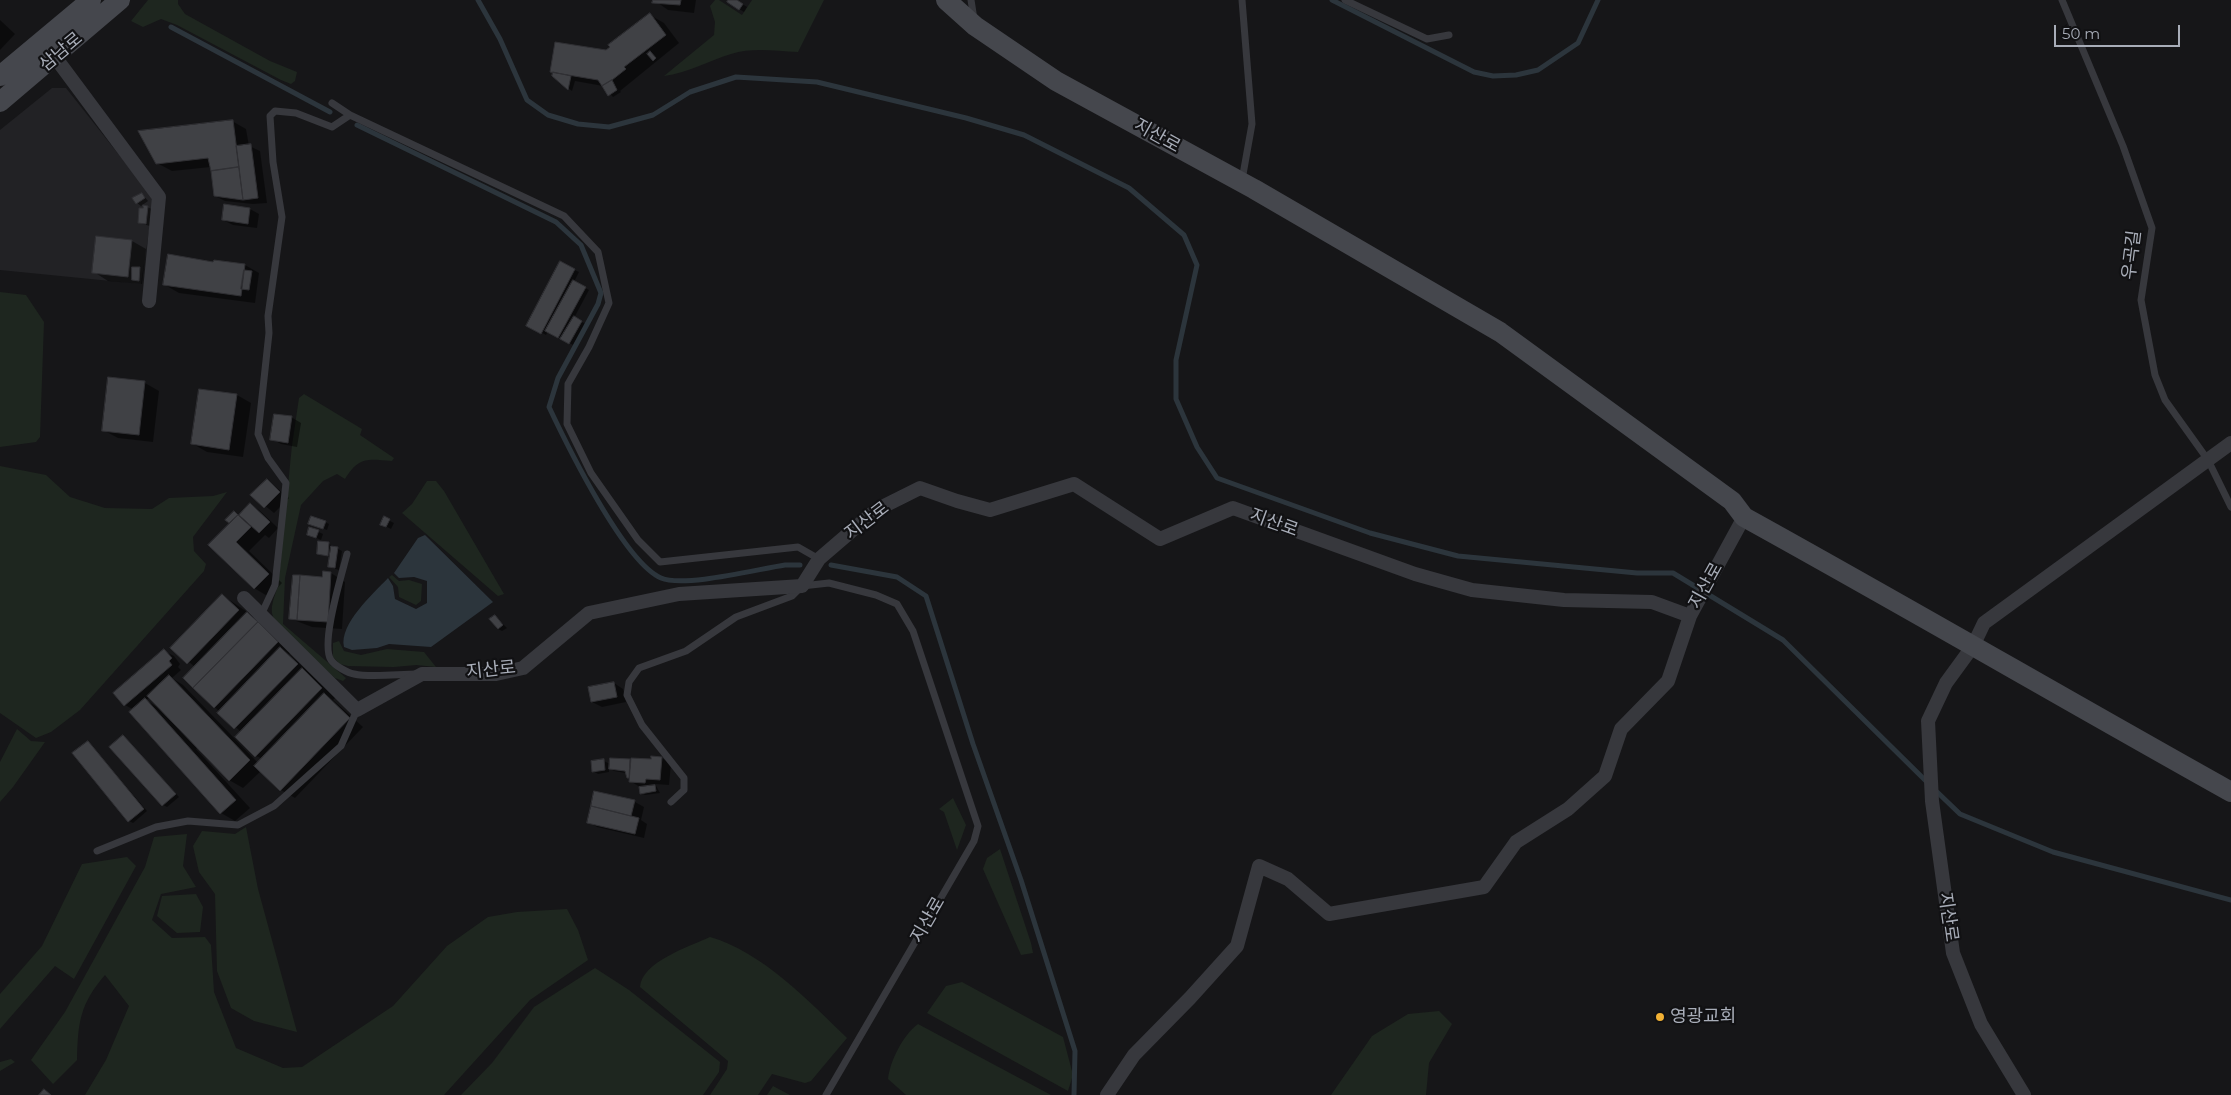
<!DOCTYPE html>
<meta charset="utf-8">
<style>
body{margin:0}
#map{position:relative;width:2231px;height:1095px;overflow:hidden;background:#161618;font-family:Montserrat,sans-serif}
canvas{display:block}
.scale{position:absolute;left:2054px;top:25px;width:126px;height:22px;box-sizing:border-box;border:2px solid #a8adb8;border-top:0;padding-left:6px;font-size:15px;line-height:18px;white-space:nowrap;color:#a8adb8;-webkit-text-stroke:4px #111113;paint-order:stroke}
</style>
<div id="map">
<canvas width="2231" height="1095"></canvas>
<div class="scale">50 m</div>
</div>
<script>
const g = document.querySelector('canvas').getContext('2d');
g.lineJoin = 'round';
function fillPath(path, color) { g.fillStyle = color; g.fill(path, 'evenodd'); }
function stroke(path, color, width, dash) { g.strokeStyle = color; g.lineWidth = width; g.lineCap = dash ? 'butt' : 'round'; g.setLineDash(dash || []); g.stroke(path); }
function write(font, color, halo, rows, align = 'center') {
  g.font = font + ' Montserrat,"Noto Sans KR",sans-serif'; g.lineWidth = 4.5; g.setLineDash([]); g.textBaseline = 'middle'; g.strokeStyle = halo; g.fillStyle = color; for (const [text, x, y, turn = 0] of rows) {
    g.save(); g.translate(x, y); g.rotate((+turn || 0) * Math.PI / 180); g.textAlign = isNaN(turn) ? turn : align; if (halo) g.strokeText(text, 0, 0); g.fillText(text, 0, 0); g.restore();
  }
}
fillPath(new Path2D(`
 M 52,88 L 66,88 L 154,199 L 141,284 L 0,270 L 0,130 Z`), '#222225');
fillPath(new Path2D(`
 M 148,0 L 178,0 L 178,4 L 185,14 L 270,61 L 297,72 L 295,81 L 291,84 L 281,80 L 177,25 L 161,19 L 143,27 L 131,21 Z
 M 715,0 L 719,0 L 742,15 L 752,0 L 824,0 L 798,52 C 775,51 753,47 731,54 C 708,61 688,73 664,76 L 714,35 L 715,22 L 710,6 Z
 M 0,292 L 26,295 L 44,322 L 40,437 L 36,442 L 0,447 Z
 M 304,394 L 362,429 L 360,435 L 394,458 L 392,461 C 368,459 359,456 345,479 L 337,474 L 323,481 L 301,505 L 285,578 L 283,624 L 346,678 L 343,681 L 335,678 C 321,665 274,631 272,613 C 271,604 275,595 278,586 L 292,445 L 299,398 Z
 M 0,466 L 46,475 L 70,497 L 105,508 L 152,509 L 169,498 L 213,496 L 227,492 L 193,537 L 194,551 L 206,564 L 204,571 L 80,710 L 51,732 L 36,738 L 0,713 Z
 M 427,481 L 436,481 L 444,491 L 504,594 L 498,596 L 402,513 L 412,504 Z
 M 392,575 L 399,581 L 409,580 L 422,584 L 421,601 L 416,605 L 399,597 L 398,587 L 389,577 Z
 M 339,641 L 344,651 L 361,655 L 387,649 L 424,652 L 436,667 L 416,665 L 394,667 L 348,666 L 340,664 L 333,657 L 333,643 Z
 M 17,729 L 31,741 L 45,742 L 13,787 L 0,802 L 0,762 Z
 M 953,798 L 966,825 L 957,850 L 944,812 L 939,809 Z
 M 246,827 L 258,889 L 297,1032 L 254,1021 L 231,1008 L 217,971 L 215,894 L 199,872 L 193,846 L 202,831 L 235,834 Z
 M 187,834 L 183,866 L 196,887 L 161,894 L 152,920 L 172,938 L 205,937 L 211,945 L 214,992 L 236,1048 L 283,1068 L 302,1067 L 393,1006 L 447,946 L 488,917 L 517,912 L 567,909 L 578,930 L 588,960 L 530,1000 L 444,1095 L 85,1095 L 106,1060 L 129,1006 L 105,975 C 80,1004 78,1022 77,1060 L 53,1084 L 31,1060 L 65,1012 L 145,867 L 154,837 Z
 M 1000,849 L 1031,943 L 1033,953 L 1021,955 L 983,869 L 987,858 Z
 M 127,857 L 136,866 L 74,979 L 55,966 L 0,1029 L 0,994 L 42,946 L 82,864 Z
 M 196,894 L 203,907 L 200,932 L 177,933 L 157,916 L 162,896 Z
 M 710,937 C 761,951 810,1002 847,1038 L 811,1081 L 805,1083 L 772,1074 L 758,1095 L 710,1095 L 727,1069 L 728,1061 L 640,987 C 642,962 688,947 710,937 Z
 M 595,968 L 629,990 L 720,1062 L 719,1072 L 703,1095 L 461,1095 L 492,1063 L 534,1007 Z
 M 962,982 L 1063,1037 L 1073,1075 L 1068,1091 L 927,1013 L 946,986 Z
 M 1439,1011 L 1452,1024 L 1429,1063 L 1426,1095 L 1331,1095 L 1372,1036 L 1408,1014 Z
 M 918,1024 L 1051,1095 L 906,1095 L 888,1079 C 890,1061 903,1035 918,1024 Z
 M 11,1059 L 15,1062 L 0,1071 L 0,1062 Z
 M 773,1086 L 790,1095 L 767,1095 Z`), '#1e261f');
fillPath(new Path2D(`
 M 425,535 L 493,602 L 431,647 L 389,644 L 377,648 L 352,650 L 344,647 C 339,624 373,594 388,578 L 393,586 L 395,599 L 416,609 L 427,603 L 427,581 L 414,577 L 399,578 L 394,573 L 418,538 Z`), '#2c353c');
fillPath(new Path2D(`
 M 654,0 L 696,0 L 694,13 L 668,10 Z
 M 730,0 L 736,0 L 747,7 L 744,12 L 728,2 Z
 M 650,15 L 664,23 L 679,43 L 620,91 L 621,92 L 613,97 L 603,86 L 575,81 L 572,91 L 553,76 L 607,52 Z
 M 0,20 L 15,34 L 0,50 Z
 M 232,121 L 246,129 L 249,146 L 260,151 L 267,203 L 253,204 L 225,201 L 215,196 L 211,167 L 172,171 L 157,163 Z
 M 142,194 L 148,201 L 141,206 L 137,203 Z
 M 225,205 L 250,209 L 259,214 L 257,228 L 233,225 L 223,220 Z
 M 144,206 L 152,209 L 150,226 L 139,223 Z
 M 132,241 L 146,249 L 142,284 L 108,281 L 94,272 Z
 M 214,263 L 245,265 L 259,273 L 255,303 L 179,293 L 165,285 Z
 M 560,263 L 579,272 L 574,282 L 589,290 L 574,318 L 586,324 L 573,345 L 548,331 L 546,335 L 527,325 Z
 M 145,383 L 159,391 L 153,442 L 118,438 L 103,430 Z
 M 237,395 L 251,403 L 243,457 L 207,452 L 193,444 Z
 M 291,417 L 301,423 L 297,447 L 281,444 L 272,439 Z
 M 267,480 L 289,498 L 274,513 L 252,495 Z
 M 250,505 L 259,510 L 278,528 L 269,538 L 265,535 L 249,551 L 282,583 L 269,597 L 254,588 L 210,545 L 231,523 L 234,513 L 239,516 Z
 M 384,518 L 394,523 L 391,529 L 381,524 Z
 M 325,522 L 329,524 L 327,530 L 314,525 Z
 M 310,528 L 323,534 L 321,540 L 308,534 Z
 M 329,544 L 342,551 L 339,570 L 329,567 L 330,557 L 318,554 Z
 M 324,573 L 331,573 L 345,582 L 342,629 L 312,627 L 291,619 L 323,579 Z
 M 222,595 L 262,622 L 292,651 L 289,654 L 336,697 L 333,700 L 363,727 L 295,798 L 281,790 L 261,771 L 243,788 L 229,780 L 198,747 L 196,749 L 250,808 L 235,821 L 221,813 L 134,710 L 125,705 L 164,651 L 174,656 L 180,664 L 178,667 L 181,670 L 172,678 L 183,685 L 259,764 L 263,759 L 256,756 L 241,732 L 184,678 L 195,667 L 172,648 ZM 150,697 L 159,708 L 146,700 Z
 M 495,616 L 507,628 L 502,631 L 498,629 Z
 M 614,683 L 623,689 L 626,702 L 602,707 L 592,702 Z
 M 123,737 L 179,797 L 167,807 L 163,805 Z
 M 88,742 L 147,811 L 133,823 L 129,821 Z
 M 662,758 L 671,764 L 669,785 L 655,784 L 660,793 L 645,795 L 641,793 L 640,787 L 630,781 L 631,774 L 614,771 L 609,768 L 609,772 L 598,774 L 593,771 L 604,761 L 610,764 L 611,759 L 632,761 Z
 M 595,793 L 635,802 L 644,807 L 641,820 L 647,824 L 644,838 L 597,827 L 588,822 Z`), '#0007');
stroke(new Path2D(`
 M 478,0 L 500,39 L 527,100 L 548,115 L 578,124 L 609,127 L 653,115 L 690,92 L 736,77 L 817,82 L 966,118 L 1024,135 L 1129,188 L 1184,235 L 1197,265 L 1176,360 L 1176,399 L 1197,447 L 1217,478 L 1370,533 L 1458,556 L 1637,573 L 1673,573 L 1783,640 L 1928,783
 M 1332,0 L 1474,72 L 1493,76 L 1516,75 L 1538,70 L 1578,43 L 1598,0
 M 171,27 L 330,112
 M 357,125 L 556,222 L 581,245 L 601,293 L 598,304 L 558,378 L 549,407 C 567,445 624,562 661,578 C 684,588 758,569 785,565 L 800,565
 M 831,565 L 897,577 L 926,596 L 973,744 L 1021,880 L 1075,1051 L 1074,1095
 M 1934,789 L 1960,814 L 2053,852 L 2231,900`), '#2c353c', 5);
const building = new Path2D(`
 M 653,0 L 681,0 L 680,5 L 652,3 Z
 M 728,0 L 737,0 L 743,4 L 739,10 L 727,2 Z
 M 650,13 L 666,35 L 624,67 L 626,69 L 612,80 L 602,86 L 598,80 L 550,72 L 555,42 L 606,50 L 610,47 L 608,45 Z
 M 650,51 L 656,58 L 653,61 L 647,54 Z
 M 553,72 L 571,76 L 568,90 L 552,76 Z
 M 612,80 L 617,90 L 608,96 L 602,86 Z
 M 233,120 L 239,167 L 211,171 L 208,158 L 156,164 L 138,131 Z
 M 251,144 L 258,198 L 243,200 L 236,146 Z
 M 239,167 L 243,200 L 214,196 L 211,171 Z
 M 142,193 L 145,198 L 136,204 L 132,198 Z
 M 224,204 L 250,208 L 248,224 L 222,220 Z
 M 143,205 L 148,206 L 146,224 L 138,223 L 139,208 L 143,208 Z
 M 96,236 L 132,240 L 128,277 L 92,273 Z
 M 168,254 L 213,262 L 214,260 L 245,264 L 241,296 L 163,285 Z
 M 560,261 L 575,269 L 541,334 L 526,326 Z
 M 132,267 L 140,267 L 139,281 L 132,280 Z
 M 244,270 L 252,271 L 249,290 L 241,289 Z
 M 573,280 L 586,287 L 558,338 L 545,331 Z
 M 574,316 L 582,321 L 569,344 L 560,339 Z
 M 108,377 L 145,381 L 139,435 L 102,431 Z
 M 199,389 L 237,394 L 229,450 L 191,444 Z
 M 274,414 L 292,416 L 288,443 L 270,440 Z
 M 267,479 L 280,492 L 264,508 L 250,495 Z
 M 250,503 L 270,522 L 259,533 L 239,515 Z
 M 234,511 L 238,515 L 229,523 L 225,520 Z
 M 238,515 L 251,527 L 236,542 L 269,574 L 254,589 L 208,545 Z
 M 311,516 L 326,521 L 323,529 L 308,524 Z
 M 384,516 L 390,519 L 386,527 L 380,525 Z
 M 309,527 L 319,530 L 316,538 L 307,535 Z
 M 318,541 L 329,542 L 328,556 L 317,554 Z
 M 331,546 L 338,547 L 335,568 L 328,567 Z
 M 323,571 L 331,572 L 328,622 L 297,620 L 300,575 L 322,577 Z
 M 293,575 L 300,575 L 297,620 L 289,619 Z
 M 222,594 L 239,610 L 187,664 L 170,648 Z
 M 247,612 L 258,622 L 193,688 L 183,678 Z
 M 495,615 L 503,625 L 498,629 L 489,619 Z
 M 258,622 L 278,642 L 214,708 L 193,688 Z
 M 280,647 L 298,664 L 234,729 L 217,713 Z
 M 164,649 L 172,658 L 169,661 L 172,665 L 124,706 L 113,693 Z
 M 302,668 L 322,688 L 255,757 L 235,737 Z
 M 169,675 L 250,760 L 229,781 L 147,696 Z
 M 614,682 L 617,697 L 591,702 L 588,687 Z
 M 324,693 L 350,718 L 280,791 L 254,766 Z
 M 145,698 L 236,800 L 220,814 L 129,712 Z
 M 123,735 L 176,794 L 162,806 L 109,747 Z
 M 88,741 L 144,809 L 128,822 L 72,753 Z
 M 651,756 L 662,757 L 660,780 L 646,779 L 645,783 L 629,782 L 631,758 L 651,759 Z
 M 610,758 L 630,759 L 629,778 L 627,778 L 625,771 L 609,769 Z
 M 604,759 L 605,770 L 592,772 L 591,761 Z
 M 655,785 L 656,791 L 640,794 L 639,787 Z
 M 594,791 L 635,800 L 631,816 L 591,806 Z
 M 591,806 L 639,818 L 635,834 L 587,823 Z
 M 44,1089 L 51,1095 L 39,1095 Z`);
fillPath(building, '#404145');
stroke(building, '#303034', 1);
stroke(new Path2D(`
 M 971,0 L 974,19
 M 1345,0 L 1427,39 L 1449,35
 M 2062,0 L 2123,146 L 2152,228 L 2141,300 L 2155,375 L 2165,400 L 2208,460 L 2231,507
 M 332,103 L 350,115 L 564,216 L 598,252 L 609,303 L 589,347 L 568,384 L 567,424 L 591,473 L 638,540 L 660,562 L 798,547 L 819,559
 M 1242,180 L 1252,124 L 1242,0
 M 347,554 C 342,574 320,644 331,660 C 335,666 348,673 354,674 C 371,678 399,674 417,674
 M 261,615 L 275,585 L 286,483 L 268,458 L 258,434 L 269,333 L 268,316 L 282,217 L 273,162 L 270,116 L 275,111 L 296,113 L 332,127 L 350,115
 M 671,802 L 684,790 L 684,778 L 642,725 L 627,695 L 629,682 L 639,668 L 686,651 L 736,617 L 792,596 L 802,586 L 829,583 L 876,595 L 897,604 L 913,631 L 978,826 L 974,841 L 826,1095
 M 97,851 L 156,827 L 188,821 L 238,825 L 274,806 L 341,746 L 357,710`), '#37383d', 7);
stroke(new Path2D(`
 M 55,57 L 159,197 L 149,301
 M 244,598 L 357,710 L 422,674 L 496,674 L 523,668 L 589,613 L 679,594 L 802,586 L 819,559 L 876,510 L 920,488 L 957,501 L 990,510 L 1074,484 L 1160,539 L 1233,508 L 1415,574 L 1472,590 L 1564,600 L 1652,602 L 1690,616 L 1744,517
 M 1107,1095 L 1134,1055 L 1190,998 L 1237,946 L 1259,866 L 1288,879 L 1329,914 L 1484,887 L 1516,842 L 1568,809 L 1605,776 L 1621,729 L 1668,681 L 1690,616
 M 2024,1095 L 1981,1024 L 1953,953 L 1932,801 L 1928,721 L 1946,683 L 1973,646 L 1984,623 L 2231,443`), '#37383d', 14);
stroke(new Path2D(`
 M 946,0 L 975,26 L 1056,81 L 1254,189 L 1500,332 L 1732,501 L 1744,517 C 1907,607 2068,701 2231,792
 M 0,76 L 91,0
 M 0,102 L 120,0`), '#45474d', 20);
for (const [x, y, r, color] of [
 [1660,1017,5,"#f2b134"]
]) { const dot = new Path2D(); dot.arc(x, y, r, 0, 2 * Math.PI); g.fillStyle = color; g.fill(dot); stroke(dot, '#111113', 2); }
write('18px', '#a8adb8', '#111113', [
 ["삼남로",61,52,-40],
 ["지산로",1157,136,29],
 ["우곡길",2132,255,-83],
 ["지산로",867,521,-37],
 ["지산로",1274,523,20],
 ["지산로",1706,586,-61],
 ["지산로",491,670,-6],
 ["지산로",1948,917,82],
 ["지산로",928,920,-60]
]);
write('18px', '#a8adb8', '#111113', [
 ["영광교회",1670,1017]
], 'left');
</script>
